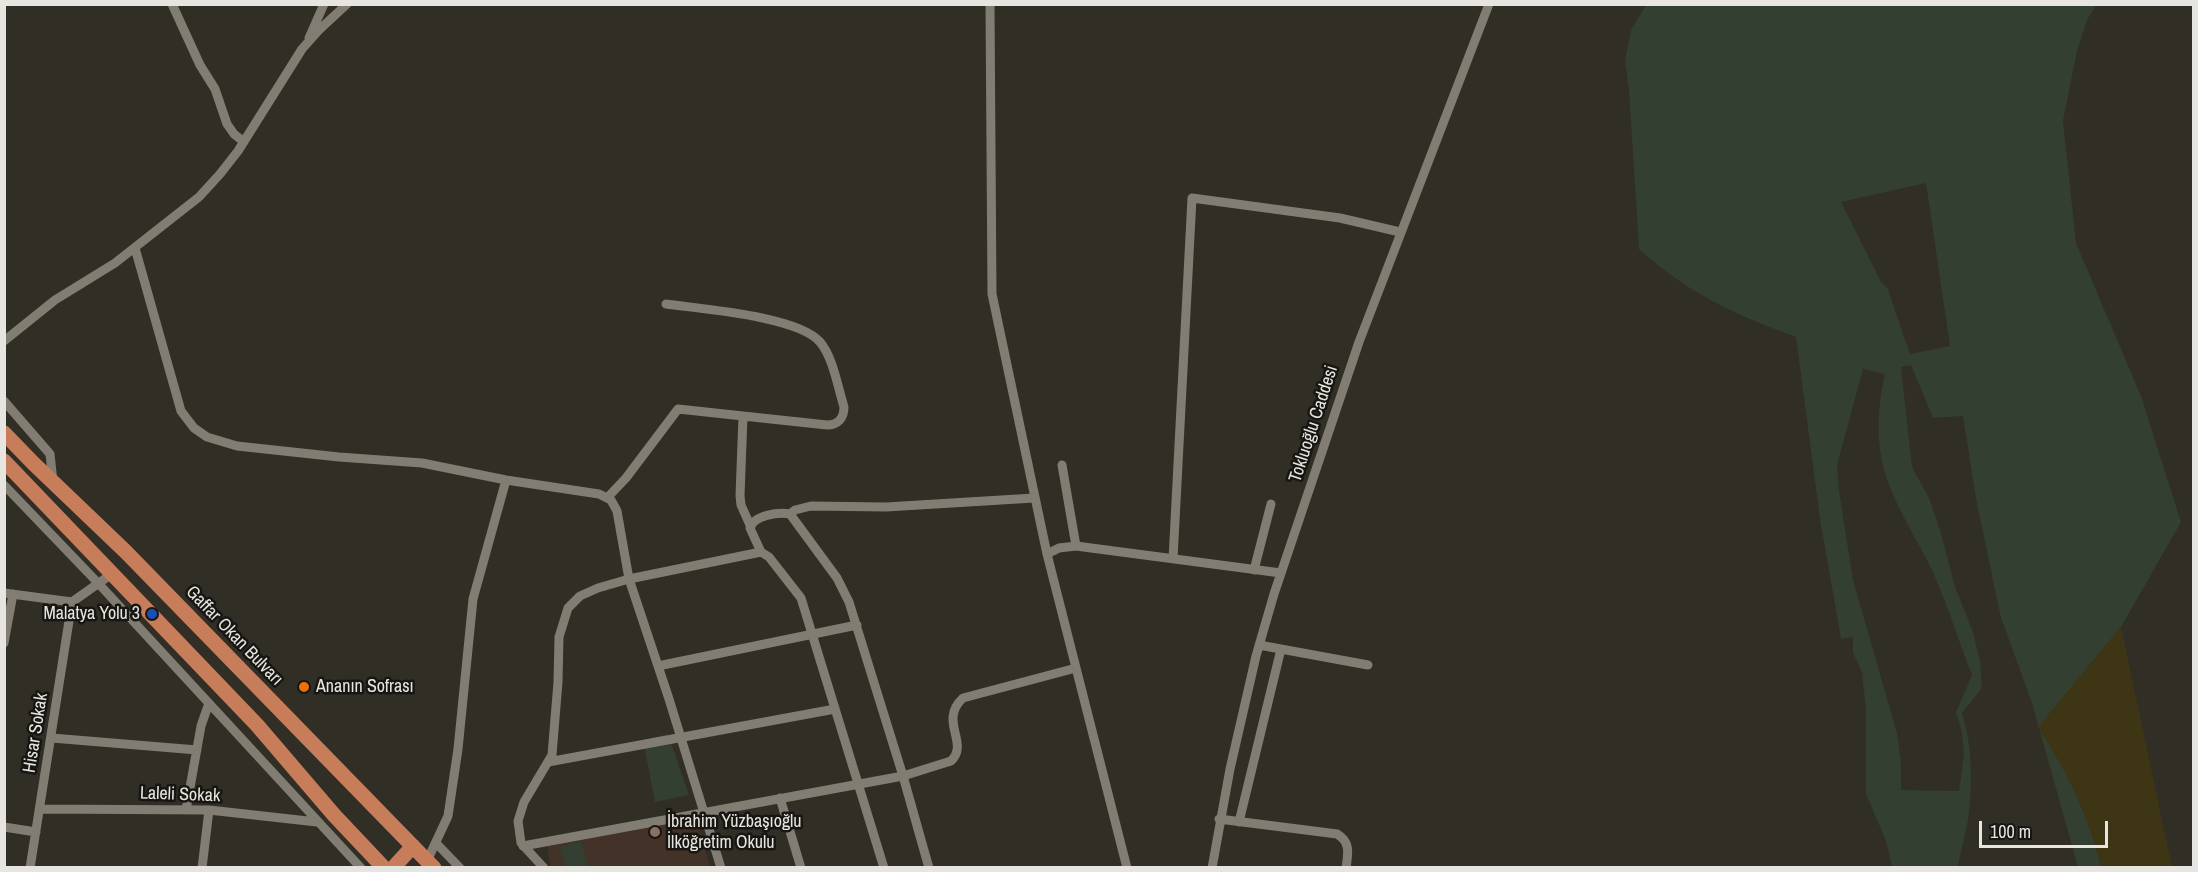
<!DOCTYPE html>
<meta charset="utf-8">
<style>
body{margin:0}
#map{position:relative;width:2198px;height:872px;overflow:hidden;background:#312e25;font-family:"Archivo Narrow",sans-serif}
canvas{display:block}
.frame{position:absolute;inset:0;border:6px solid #e7e5df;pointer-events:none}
.scale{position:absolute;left:1979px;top:821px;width:129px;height:27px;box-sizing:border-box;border:3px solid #e7e5df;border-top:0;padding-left:8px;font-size:18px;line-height:21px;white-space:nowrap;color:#e7e5df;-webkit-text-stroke:4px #181612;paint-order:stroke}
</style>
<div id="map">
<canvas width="2198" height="872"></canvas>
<div class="frame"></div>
<div class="scale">100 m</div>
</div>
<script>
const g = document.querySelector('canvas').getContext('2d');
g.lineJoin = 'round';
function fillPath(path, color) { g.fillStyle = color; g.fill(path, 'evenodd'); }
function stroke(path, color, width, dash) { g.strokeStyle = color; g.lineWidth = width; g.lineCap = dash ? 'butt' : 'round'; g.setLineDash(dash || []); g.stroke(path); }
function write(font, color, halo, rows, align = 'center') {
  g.font = font + ' "Archivo Narrow",sans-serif'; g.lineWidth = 5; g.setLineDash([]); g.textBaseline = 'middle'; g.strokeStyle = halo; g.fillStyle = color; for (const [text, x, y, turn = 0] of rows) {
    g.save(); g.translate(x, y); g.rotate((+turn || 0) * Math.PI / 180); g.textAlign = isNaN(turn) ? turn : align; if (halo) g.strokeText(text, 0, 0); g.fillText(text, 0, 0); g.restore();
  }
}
fillPath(new Path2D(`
 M 695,816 L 710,867 L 553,867 L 550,865 L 547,844 Z`), '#423227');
fillPath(new Path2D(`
 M 1646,5 L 2096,5 L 2087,20 L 2077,51 L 2063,121 L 2076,243 L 2141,396 L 2181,522 L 2121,627 L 2039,727 C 2066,770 2090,817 2101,867 L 2078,867 L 2032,703 L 2001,618 L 1976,499 L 1963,416 L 1933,418 L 1911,365 L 1901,367 L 1912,467 L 1930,500 L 1942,537 L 1955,587 L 1973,632 L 1980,661 L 1982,688 L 1962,713 C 1973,748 1973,789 1967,826 C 1964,840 1960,853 1958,867 L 1892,867 L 1886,841 L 1866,794 L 1866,710 L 1862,672 L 1853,653 L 1853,637 L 1841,639 L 1820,519 L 1796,337 C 1736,315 1687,293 1639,249 L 1629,91 L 1625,61 L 1631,30 ZM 1926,183 L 1950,346 L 1910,354 L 1887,287 L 1881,282 L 1841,202 ZM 1863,369 L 1885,374 C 1877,409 1875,448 1888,482 C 1899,512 1917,540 1931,568 C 1947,603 1958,640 1972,675 L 1956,712 L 1962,733 L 1964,755 L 1959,791 L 1901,790 L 1901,762 L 1897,733 L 1853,580 L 1839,491 L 1837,465 Z
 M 668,734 L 689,795 L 655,802 L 643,740 Z
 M 581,841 L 588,867 L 566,867 L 560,847 Z`), '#323f31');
fillPath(new Path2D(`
 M 2121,627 L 2172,867 L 2101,867 C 2090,817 2066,770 2038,727 Z`), '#3e3515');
stroke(new Path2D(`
 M 172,4 L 200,65 L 215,89 L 227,124 L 234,134 L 244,142
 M 990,4 L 992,294 L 1047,554 L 1127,868
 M 309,38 L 324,4
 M 135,248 L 181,411 L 194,428 L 207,437 L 237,446 L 339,457 L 422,463 L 506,480 L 599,494 L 611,500 L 617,511 L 629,579 L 669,699 L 721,868
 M 666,304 C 701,309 798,316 820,342 C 833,357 838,388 844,407 C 844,418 838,425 827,425 L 743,416
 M 4,341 L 55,300 L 115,263 L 199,197 L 220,174 L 238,151 L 302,49 L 319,30 L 347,4
 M 4,401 L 50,454 L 53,482
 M 1062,465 L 1076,546
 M 4,485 L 98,583 L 361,868
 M 607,498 L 626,478 L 678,409 L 743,416 L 740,496 L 741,505 L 750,525
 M 790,514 L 795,510 L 811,506 L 886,507 L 1034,498
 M 761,552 L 750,528 C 754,515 778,512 790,514 L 837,578 L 849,602 L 903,776 L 951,761 C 970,743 938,721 963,698 L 1076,668
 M 1047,554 L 1059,548 L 1076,546 L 1281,573
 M 1173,559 L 1192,198 L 1340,218 L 1400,232
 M 1254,570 L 1271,504
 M 4,593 L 72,602 L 113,573
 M 4,643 L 13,594
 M 1259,645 L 1368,665
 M 658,666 L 857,625
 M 52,738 L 197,750
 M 548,762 L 835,709
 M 780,798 L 801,868
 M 41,809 L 209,810 L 317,822
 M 186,810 L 201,726 L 209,703
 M 1219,819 L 1337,834 C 1351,842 1348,854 1346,868
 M 1239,822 L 1281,649
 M 4,827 L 36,832
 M 436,843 L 460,868
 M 523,846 L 903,776 L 929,868
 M 427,861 L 448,816 L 458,749 L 473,599 L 506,480
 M 30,868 L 72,602
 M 202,868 L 209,810
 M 544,868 L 521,843 L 518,821 L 524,802 L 552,755 L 558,682 L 559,637 L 568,608 L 580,596 L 598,588 L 629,579 L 761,552 L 769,557 L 801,598 L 884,868
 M 1212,868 L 1230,769 L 1256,656 L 1274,594 L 1359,342 L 1489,4`), '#817d72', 9);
stroke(new Path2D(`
 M 4,433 L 33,463 L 126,552 L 434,868
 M 4,461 L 257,725 L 334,815 L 384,868
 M 393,868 L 413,846`), '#c77d5a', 15);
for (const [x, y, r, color] of [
 [152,614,6,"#1a4fb4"],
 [304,687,6,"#e8710a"],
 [655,832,6,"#8d6e63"]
]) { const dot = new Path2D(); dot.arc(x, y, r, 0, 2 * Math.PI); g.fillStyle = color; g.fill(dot); stroke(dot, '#181612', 2); }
write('18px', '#e7e5df', '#181612', [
 ["Tokluoğlu Caddesi",1314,424,-72],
 ["Gaffar Okan Bulvarı",234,636,46],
 ["Hisar Sokak",36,733,-81],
 ["Laleli Sokak",180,795,2]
]);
write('18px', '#e7e5df', '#181612', [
 ["Malatya Yolu 3",140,614,"right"],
 ["Ananın Sofrası",316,687],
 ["İbrahim Yüzbaşıoğlu",667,822],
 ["İlköğretim Okulu",667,843]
], 'left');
</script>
